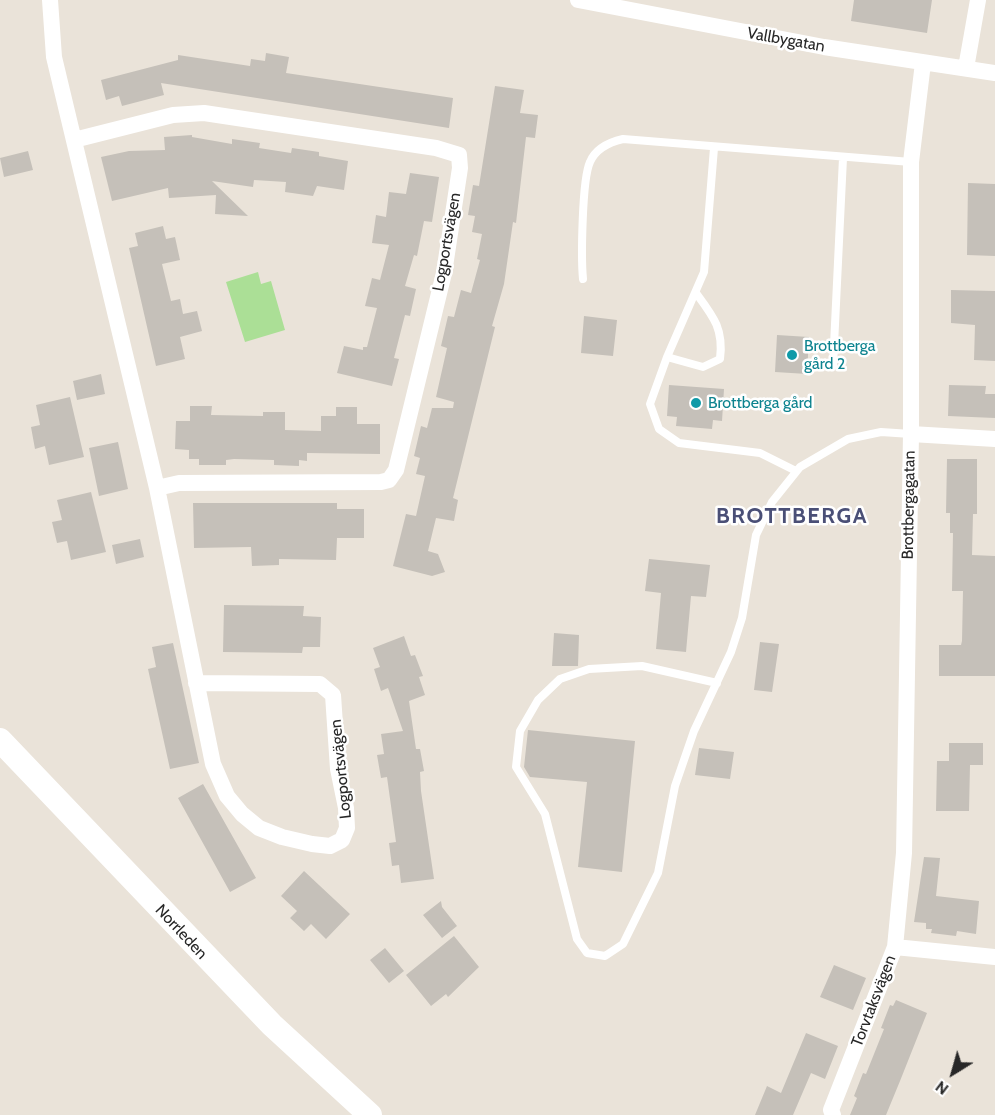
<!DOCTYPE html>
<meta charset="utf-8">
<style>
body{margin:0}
#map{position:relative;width:995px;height:1115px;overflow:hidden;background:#eae3d9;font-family:Cabin,sans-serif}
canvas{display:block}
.north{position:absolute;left:923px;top:1043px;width:60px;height:60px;-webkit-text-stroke:4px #fff;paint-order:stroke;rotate:217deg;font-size:16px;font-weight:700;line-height:24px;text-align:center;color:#272727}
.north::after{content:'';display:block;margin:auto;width:21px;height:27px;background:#272727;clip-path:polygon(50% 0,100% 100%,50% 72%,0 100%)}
</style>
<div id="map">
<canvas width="995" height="1115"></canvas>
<div class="north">N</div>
</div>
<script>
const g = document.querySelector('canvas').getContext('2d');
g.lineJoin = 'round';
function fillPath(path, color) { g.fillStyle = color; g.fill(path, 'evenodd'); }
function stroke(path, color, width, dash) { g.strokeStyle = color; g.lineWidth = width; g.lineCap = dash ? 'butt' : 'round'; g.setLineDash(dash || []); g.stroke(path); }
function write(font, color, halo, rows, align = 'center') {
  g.font = font + ' Cabin,sans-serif'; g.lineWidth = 5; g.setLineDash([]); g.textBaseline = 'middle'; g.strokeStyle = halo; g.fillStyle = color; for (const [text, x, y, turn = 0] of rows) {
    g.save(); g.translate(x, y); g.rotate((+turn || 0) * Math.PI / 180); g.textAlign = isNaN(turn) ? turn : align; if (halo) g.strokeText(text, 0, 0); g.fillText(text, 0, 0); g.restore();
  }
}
fillPath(new Path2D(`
 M 258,272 L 261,284 L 271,281 L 285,330 L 245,342 L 226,282 Z`), '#abdf96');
fillPath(new Path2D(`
 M 854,0 L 932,0 L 927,33 L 851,21 Z
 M 266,53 L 289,57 L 286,73 L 453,98 L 449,128 L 161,83 L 164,95 L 122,106 L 119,96 L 106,100 L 101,80 L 178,60 L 178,55 L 250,66 L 251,59 L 265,61 Z
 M 495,86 L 524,90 L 520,113 L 538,115 L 535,138 L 526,137 L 516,223 L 513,222 L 504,284 L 492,326 L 495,327 L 453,498 L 458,500 L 454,521 L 436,518 L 428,551 L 438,554 L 445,572 L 432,576 L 393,566 L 406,514 L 416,516 L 425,476 L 416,474 L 420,458 L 414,456 L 421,426 L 427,428 L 432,408 L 453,408 L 454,402 L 436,397 L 447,348 L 441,346 L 448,316 L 454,317 L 461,290 L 471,293 L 480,260 L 477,259 L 482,234 L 472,232 L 475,216 L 468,215 L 473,185 L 479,186 Z
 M 192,135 L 192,137 L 232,144 L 232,139 L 260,143 L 259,148 L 291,153 L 292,148 L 319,152 L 319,156 L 348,161 L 344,190 L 317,186 L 313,196 L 285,192 L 286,182 L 254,180 L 253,187 L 212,181 L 248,216 L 215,214 L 216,195 L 169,198 L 168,188 L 112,201 L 101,157 L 129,151 L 165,150 L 164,137 Z
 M 28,151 L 33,170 L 4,177 L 0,158 Z
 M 410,173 L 439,177 L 432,222 L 424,221 L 417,256 L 414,255 L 405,286 L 416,289 L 410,316 L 405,315 L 394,358 L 399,359 L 392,386 L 337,373 L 344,346 L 363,350 L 363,347 L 367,347 L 377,308 L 365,306 L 372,278 L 380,280 L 389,245 L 372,243 L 376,215 L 386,217 L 389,192 L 406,194 Z
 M 968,183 L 995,184 L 995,256 L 967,255 Z
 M 163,226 L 166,239 L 175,237 L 180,260 L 162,264 L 171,301 L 180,299 L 183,314 L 197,311 L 202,331 L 180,337 L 185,359 L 156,366 L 129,248 L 138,246 L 135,233 Z
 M 951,290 L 995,291 L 995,361 L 974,360 L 975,325 L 951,323 Z
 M 584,316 L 617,320 L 613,356 L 581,353 Z
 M 777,335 L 809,337 L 807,374 L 775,372 Z
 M 101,374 L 105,394 L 77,400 L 73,381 Z
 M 669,385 L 724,389 L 722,421 L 713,420 L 712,429 L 676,426 L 677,417 L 667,416 Z
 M 949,385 L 986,386 L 985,394 L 995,394 L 995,418 L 948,416 Z
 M 70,397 L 84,457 L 49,465 L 45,446 L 35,449 L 31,427 L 40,425 L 36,405 Z
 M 190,406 L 212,406 L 211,415 L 263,416 L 263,412 L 285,412 L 285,430 L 321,431 L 321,416 L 336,416 L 336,407 L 357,407 L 357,424 L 380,424 L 380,454 L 307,453 L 307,461 L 299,460 L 299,466 L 274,465 L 274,460 L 234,459 L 226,460 L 226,465 L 199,465 L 199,459 L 189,459 L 189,450 L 175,449 L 176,421 L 190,421 Z
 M 118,442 L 128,489 L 99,496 L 89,448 Z
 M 947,459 L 977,459 L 977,514 L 973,514 L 972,555 L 995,556 L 995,676 L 939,676 L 939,645 L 961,645 L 962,641 L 963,591 L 952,591 L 953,533 L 950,533 L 950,513 L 946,513 Z
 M 91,492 L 106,552 L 71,560 L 67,541 L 57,543 L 52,522 L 62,520 L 57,500 Z
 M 193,503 L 337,503 L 337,509 L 364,509 L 364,538 L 337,538 L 336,560 L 279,559 L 279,565 L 252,566 L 251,547 L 194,548 Z
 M 140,539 L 144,557 L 116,564 L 112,545 Z
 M 649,559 L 710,565 L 706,597 L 691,596 L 686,652 L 656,649 L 661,593 L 645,591 Z
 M 224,605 L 304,606 L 303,616 L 321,617 L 320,647 L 303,647 L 302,653 L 223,652 Z
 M 554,633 L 579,635 L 578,666 L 552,666 Z
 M 404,636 L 411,656 L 415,655 L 423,676 L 419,677 L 425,695 L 409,701 L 416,749 L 420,749 L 424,771 L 420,772 L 421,791 L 434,879 L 401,883 L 399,865 L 392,866 L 389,843 L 396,842 L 387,777 L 381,778 L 377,755 L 384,754 L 381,734 L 403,731 L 388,688 L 381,691 L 374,669 L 380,667 L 373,648 Z
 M 760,642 L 779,644 L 772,692 L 754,690 Z
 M 173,643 L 199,763 L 170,769 L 148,669 L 156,667 L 152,647 Z
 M 528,730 L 635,741 L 622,872 L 578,867 L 587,782 L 530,777 L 524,767 Z
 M 949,743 L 983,743 L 983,765 L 970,765 L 969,811 L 936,811 L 937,761 L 949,761 Z
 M 699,748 L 734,752 L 730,779 L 695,775 Z
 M 203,784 L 256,878 L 230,892 L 178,798 Z
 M 924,857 L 940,858 L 936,896 L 979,901 L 976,934 L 957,931 L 956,936 L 931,933 L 932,929 L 926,929 L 926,923 L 914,922 Z
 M 304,871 L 350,914 L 326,939 L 311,924 L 304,931 L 290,918 L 297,911 L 281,896 Z
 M 441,901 L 442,907 L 457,926 L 442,938 L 423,915 Z
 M 454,936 L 479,967 L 448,997 L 446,994 L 431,1006 L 406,975 Z
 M 385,948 L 404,971 L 389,983 L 370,960 Z
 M 834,965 L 866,978 L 853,1010 L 820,997 Z
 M 896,1000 L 927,1013 L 900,1081 L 886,1115 L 850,1115 L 857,1098 L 854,1096 L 863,1073 L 866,1074 L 884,1029 L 881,1028 L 890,1005 L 893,1006 Z
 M 806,1033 L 838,1046 L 825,1079 L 811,1073 L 793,1115 L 755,1115 L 767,1086 L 781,1093 Z`), '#c5c0b9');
stroke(new Path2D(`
 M 583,279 C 581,258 582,179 590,162 C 596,148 610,142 623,139 L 911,162
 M 696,293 C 713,316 724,329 720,359 L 703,367 L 667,357 L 704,272 L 714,148
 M 667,357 L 650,404 L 659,429 L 679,443 L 760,453 L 796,471
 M 833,366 L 843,158
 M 717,683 L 642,666 L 589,669 L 560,679 L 538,700 L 520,731 L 516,767 L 545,814 L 577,939 L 587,953 L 605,956 L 623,944 L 658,873 L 675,786 L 694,731 L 731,652 L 742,618 L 756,535 L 772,502 L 800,467 L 848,439 L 881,432 L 911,434`), '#fff', 8);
stroke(new Path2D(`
 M 50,0 L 54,57 L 157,488 L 213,764 L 227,796 L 242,814 L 259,828 L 282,837 L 312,844 L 330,846 L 342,840 L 347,828 L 346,808 L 338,769 L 333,695 L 320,684 L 196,683
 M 578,0 L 824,47 L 995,73
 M 966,68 L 978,0
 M 74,140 L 173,115 L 204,113 L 436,148 L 459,155 L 460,168 L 444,273 L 396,470 L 389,480 L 381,482 L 179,483 L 157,488
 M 911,434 L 995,439
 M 895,947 L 904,853 L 911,434 L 911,162 L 923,63
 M 833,1115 L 831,1110 L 895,947 L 995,957`), '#fff', 16);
stroke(new Path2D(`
 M 0,740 L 272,1025 L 370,1115`), '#fff', 24);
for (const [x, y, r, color] of [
 [792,355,6,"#0f9aa8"],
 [696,403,6,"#0f9aa8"]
]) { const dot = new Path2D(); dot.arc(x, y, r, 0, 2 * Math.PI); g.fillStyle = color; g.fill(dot); stroke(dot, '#fff', 2); }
write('16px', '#272727', '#fff', [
 ["Vallbygatan",786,40,10],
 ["Logportsvägen",447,242,-80],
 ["Brottbergagatan",909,505,-89],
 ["Logportsvägen",341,769,-96],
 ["Norrleden",181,932,47],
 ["Torvtaksvägen",874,1001,-69]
]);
write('16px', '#0d838f', '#fff', [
 ["Brottberga",804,346],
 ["gård 2",804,364],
 ["Brottberga gård",708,403]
], 'left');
g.letterSpacing = '1.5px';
write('bold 22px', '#4a4f76', '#fff', [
 ["BROTTBERGA",792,517]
]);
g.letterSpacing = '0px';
</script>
